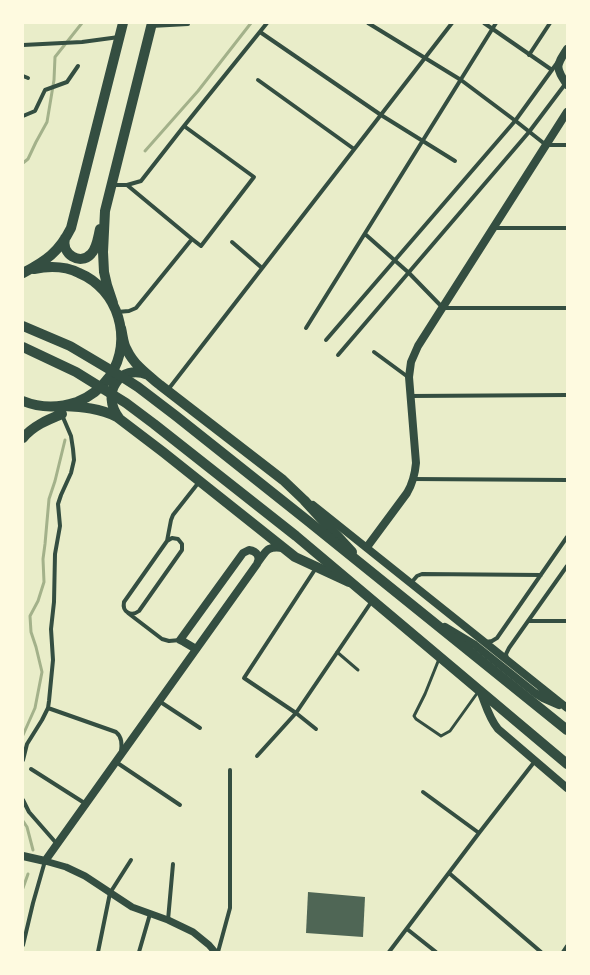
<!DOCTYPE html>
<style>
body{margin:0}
#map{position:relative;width:590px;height:975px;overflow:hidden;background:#e9edc9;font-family:"IBM Plex Sans",sans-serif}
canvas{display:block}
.frame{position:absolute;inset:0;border:24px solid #fefae0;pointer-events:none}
</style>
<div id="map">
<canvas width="590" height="975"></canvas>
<div class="frame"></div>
</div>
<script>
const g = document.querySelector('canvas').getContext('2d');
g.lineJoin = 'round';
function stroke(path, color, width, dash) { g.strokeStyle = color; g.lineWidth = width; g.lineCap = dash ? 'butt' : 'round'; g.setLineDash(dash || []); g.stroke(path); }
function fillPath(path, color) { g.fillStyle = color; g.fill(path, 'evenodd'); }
stroke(new Path2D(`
 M 145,151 L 198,91 L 251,23
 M 23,163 L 28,159 L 36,142 L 47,122 L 54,80 L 55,57 L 82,23
 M 23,735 L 35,708 L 42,672 L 36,647 L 31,632 L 30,616 L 38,601 L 44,582 L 43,559 L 45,544 L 49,499 L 55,481 L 65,440
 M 23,821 L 27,827 L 33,850
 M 23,888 L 28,874`), '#a3b18a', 3);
fillPath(new Path2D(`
 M 308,892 L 365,897 L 363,937 L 306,933 Z`), '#4f6655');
stroke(new Path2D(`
 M 337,652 L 358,670
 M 439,659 L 425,694 L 414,716 L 416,719 L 441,736 L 450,731 L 478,692`), '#344e41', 3);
stroke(new Path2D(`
 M 368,23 L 461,80 L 517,122 L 546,145 L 567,145
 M 484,23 L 552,70
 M 151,26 L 188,24
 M 260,32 L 381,115 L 455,161
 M 23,45 L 82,42 L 119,37
 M 529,55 L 550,23
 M 23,76 L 28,78
 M 258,80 L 354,149
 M 23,116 L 35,111 L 45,90 L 67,82 L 78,66
 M 112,185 L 127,185 L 141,181 L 184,126 L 267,23
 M 127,185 L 192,239
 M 494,228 L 567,228
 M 365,234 L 409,273 L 443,308 L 567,308
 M 232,242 L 262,268
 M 117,312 L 129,311 L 136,308 L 192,239 L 201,246 L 254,177 L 184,126
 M 306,328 L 496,23
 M 326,340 L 515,121 L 557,63
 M 374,352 L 408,377
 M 338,355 L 529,132 L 566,83
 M 167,391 L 452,23
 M 410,396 L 567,395
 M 413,479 L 567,480
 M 167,541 L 172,538 L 178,539 L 182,544 L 182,550 L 139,611 C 131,617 122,612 124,602 L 167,541 L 171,520 L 173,515 L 199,482
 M 316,568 L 244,678 L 296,713 L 316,729
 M 411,583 L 417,576 L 422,574 L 541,575
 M 128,613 L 162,639 L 169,641 L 180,640
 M 528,621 L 567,621
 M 486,642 L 492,641 L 497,638 L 567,537
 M 507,659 L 506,654 L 509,648 L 567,566
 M 159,701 L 200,728
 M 48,708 L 116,732 C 122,737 122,744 121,752
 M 257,756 L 296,713 L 372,601
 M 23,760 L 27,744 L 42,720 L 48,708 L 49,701 L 53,660 L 51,629 L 54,602 L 55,554 L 60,526 L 58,504 L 61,495 L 71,473 L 74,460 L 73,449 L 71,436 L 62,415
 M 116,762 L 180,805
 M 31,769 L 86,804
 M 423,792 L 479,833
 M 23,800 L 29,812 L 57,844
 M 449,873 L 541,952
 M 168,920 L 173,864
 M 407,929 L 436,952
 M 23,945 L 33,903 L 45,861
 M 98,952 L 110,893 L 131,860
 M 139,952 L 150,914
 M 218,952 L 230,908 L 230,770
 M 389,952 L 479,833 L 535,761
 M 563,952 L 567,946`), '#344e41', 4);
stroke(new Path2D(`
 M 45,861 L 66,867 L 85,876 L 132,907 L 168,920 L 193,932 L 209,945 L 215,952`), '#344e41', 7);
stroke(new Path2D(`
 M 567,49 C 556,66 555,67 567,85
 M 313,505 L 567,708
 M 367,547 L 407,493 C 413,483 415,474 416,463 L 409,377 L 411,362 L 418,346 L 567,112
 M 258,562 C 267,550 267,546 283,548
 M 445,627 L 475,645 L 535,693 L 543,698 L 559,705
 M 481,693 C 486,706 489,718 498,729 L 567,788
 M 23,856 L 45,861 L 257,564 C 261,557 257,551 249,550 L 243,553 L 180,640 L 184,642 L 196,649`), '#344e41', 8);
stroke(new Path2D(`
 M 65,238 C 61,254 80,266 91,254 C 97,248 98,237 100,229
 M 23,273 C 46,261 59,252 71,228 L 123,23
 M 113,303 L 107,285 L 104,272 L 103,252 L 105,211 L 152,23
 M 121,328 C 123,336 123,344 127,350 C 134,365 148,375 160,385 L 283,480 L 304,500 L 352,552
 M 23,401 C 40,408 59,408 77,402 C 90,397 102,387 110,376 C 134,340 118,289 79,273 C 65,266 49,266 34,269
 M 63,406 C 82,407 100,408 117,417 L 163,452 L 295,557 L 349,582
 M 119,418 C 100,393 120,363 148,375
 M 23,438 C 33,426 47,420 62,414`), '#344e41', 10);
stroke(new Path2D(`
 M 23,326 L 70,346 L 124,378 L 138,387 L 176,416 L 308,521 L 567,730
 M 23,347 L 76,372 L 126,403 L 154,424 L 296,536 L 567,764`), '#344e41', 10);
</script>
